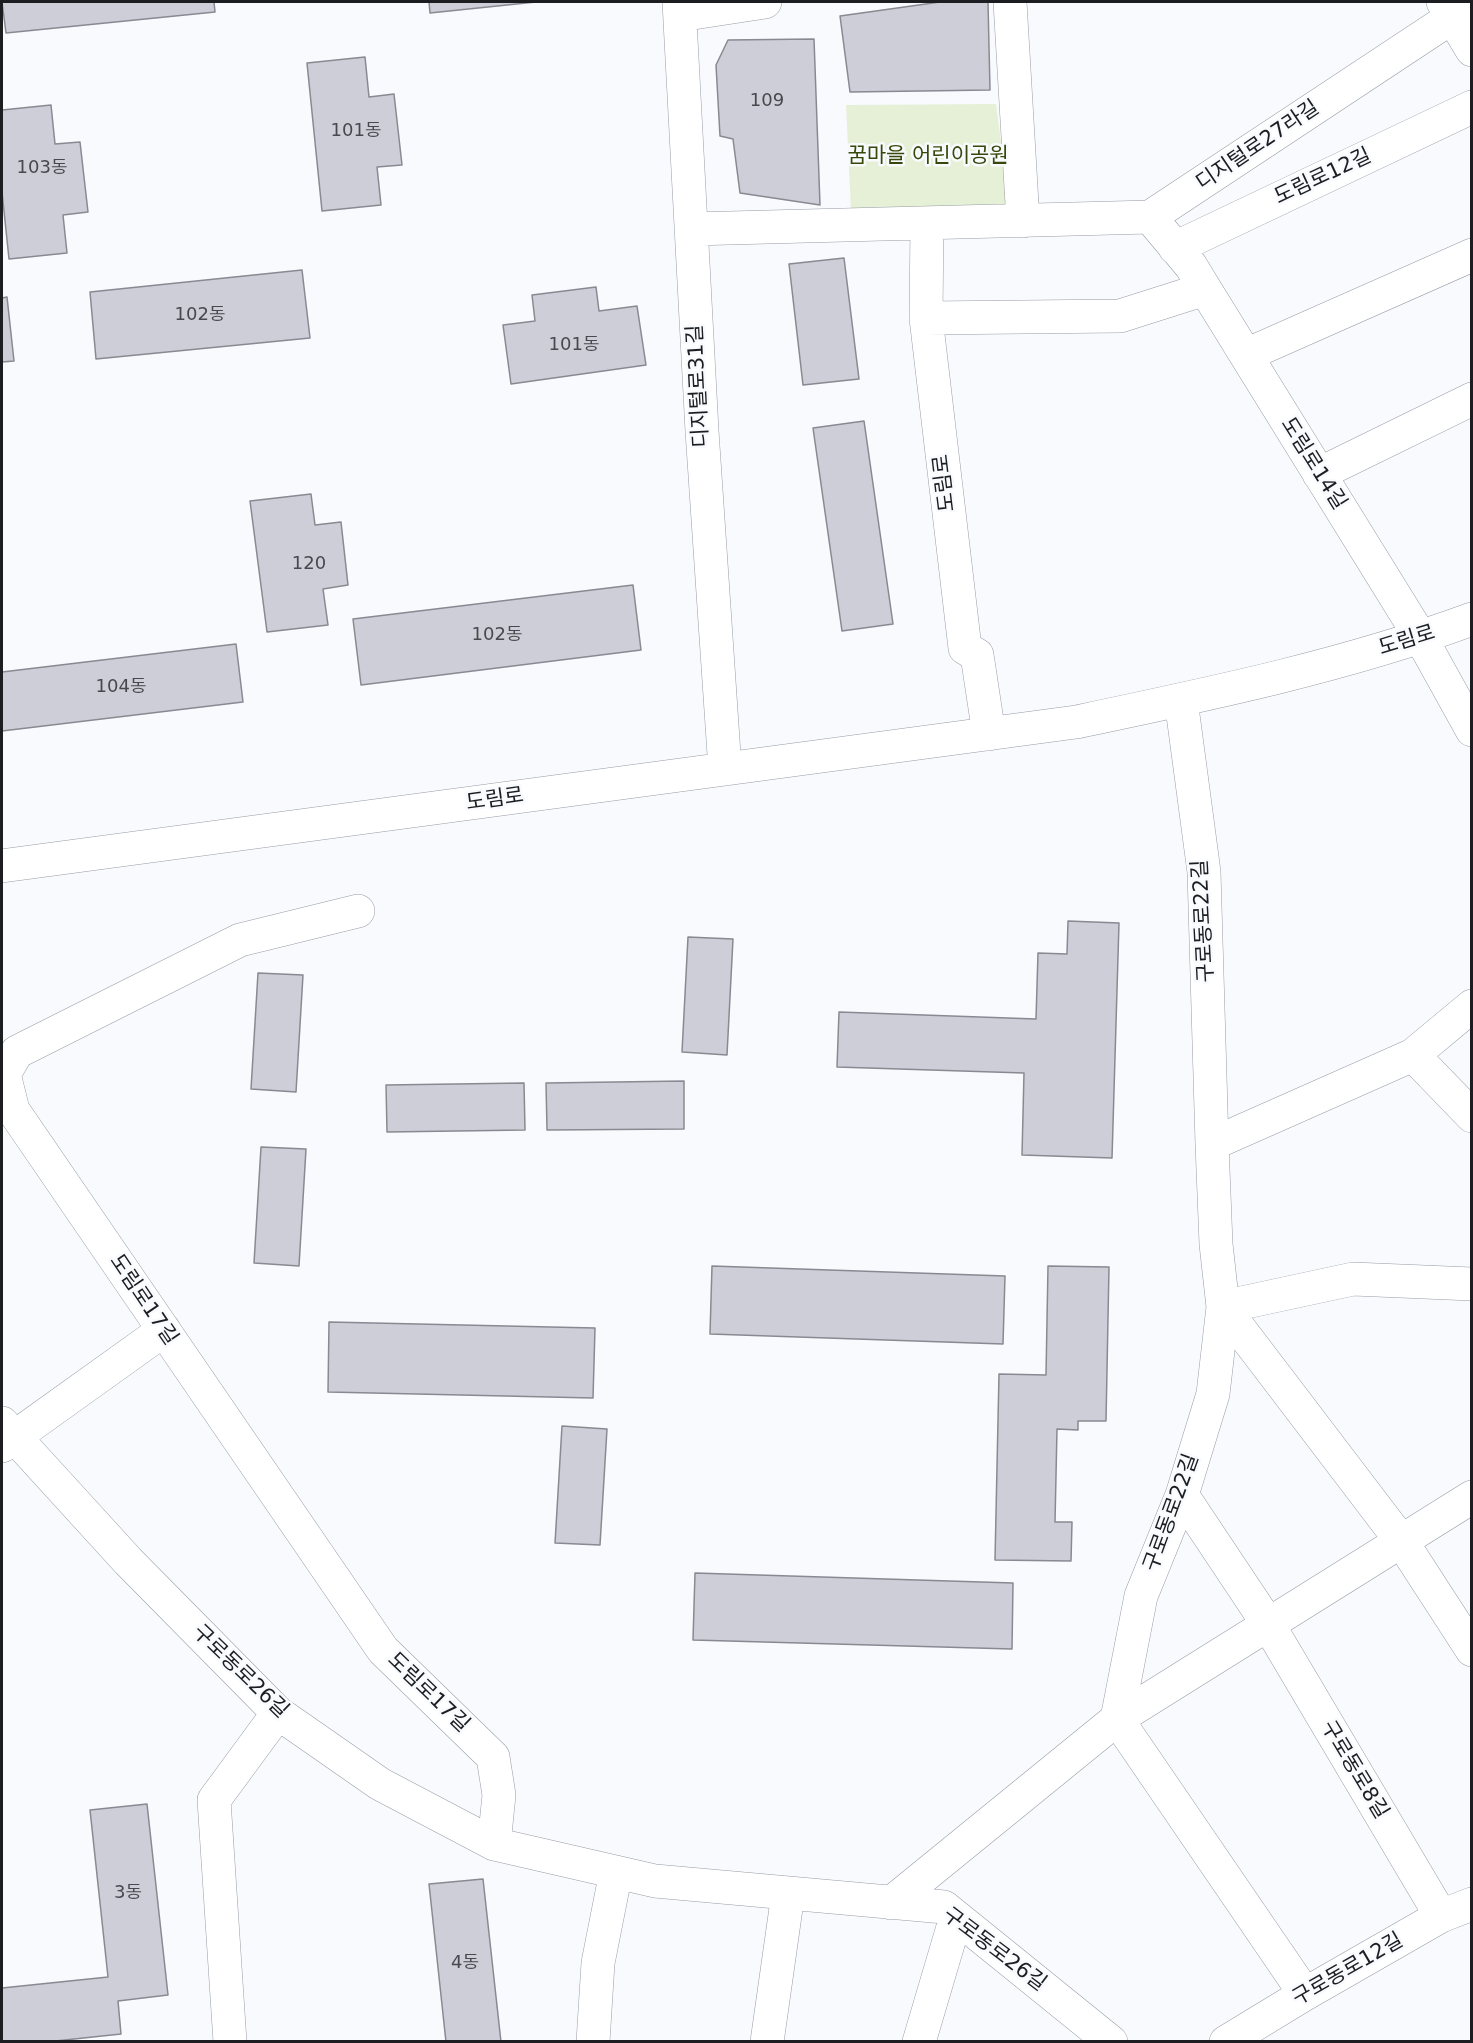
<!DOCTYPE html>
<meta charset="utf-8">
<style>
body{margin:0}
#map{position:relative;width:1473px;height:2043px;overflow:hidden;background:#f8fafe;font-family:"DejaVu Sans",sans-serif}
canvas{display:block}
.frame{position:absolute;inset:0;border:3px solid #1b1d20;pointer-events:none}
</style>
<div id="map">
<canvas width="1473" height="2043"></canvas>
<div class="frame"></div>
</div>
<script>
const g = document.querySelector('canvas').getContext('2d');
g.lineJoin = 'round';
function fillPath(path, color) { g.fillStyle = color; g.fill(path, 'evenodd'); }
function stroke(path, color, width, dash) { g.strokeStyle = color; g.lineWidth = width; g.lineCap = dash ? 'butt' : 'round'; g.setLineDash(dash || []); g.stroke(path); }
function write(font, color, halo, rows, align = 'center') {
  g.font = font + ' "DejaVu Sans","Noto Sans KR",sans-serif'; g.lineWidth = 5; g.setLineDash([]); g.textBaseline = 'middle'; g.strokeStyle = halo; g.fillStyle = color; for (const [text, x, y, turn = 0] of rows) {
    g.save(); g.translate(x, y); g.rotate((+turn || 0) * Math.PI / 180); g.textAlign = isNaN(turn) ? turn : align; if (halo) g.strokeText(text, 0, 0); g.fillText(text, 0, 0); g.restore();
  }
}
fillPath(new Path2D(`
 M 996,104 L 1010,209 L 851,210 L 846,105 Z`), '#e5f0d6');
const building = new Path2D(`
 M 2,2 L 214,2 L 215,12 L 6,33 Z
 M 429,2 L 536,2 L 430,13 Z
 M 940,2 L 988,2 L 990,90 L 850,92 L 840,16 Z
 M 814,39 L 820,205 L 740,193 L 733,139 L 720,136 L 716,65 L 728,40 Z
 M 365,57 L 369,97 L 394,94 L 402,165 L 377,167 L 381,205 L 322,211 L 307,63 Z
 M 51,105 L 55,144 L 80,142 L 88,212 L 63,215 L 67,253 L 9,259 L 2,192 L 2,110 Z
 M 844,258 L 859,379 L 803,385 L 789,264 Z
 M 302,270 L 310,338 L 96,359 L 90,292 Z
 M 596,287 L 599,311 L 637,306 L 646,365 L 511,384 L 503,325 L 535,321 L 532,295 Z
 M 7,297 L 14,361 L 2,362 L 2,298 Z
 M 864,421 L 893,624 L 842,631 L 813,428 Z
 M 311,494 L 315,525 L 341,522 L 348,585 L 323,589 L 328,625 L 267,632 L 250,501 Z
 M 633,585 L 641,650 L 361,685 L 353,619 Z
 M 236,644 L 243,702 L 2,731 L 2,672 Z
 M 1068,921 L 1119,923 L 1112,1158 L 1022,1155 L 1024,1073 L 837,1067 L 839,1012 L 1036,1019 L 1038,953 L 1067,954 Z
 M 688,937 L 733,939 L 727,1055 L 682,1052 Z
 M 258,973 L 303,975 L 296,1092 L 251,1089 Z
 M 684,1081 L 684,1129 L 547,1130 L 546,1083 Z
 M 524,1083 L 525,1130 L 387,1132 L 386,1085 Z
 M 261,1147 L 306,1149 L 299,1266 L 254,1263 Z
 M 712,1266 L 1005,1276 L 1003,1344 L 710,1334 Z
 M 1048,1266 L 1109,1267 L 1106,1421 L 1078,1421 L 1078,1430 L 1057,1429 L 1055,1522 L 1072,1522 L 1071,1561 L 995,1560 L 999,1374 L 1046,1375 Z
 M 329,1322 L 595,1328 L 593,1398 L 328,1392 Z
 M 562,1426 L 607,1429 L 600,1545 L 555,1543 Z
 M 695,1573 L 1013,1583 L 1012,1649 L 693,1640 Z
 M 147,1804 L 168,1995 L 118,2001 L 121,2034 L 46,2042 L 2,2042 L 2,1988 L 108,1977 L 90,1810 Z
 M 483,1879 L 501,2042 L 446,2042 L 429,1884 Z`);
fillPath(building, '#ceced8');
stroke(building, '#898992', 1.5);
const minor = new Path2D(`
 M 679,2 L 702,431 L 725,769
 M 1010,2 L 1023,221
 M 1443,2 L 1472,50
 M 680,15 L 765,2
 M 1150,217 L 1191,266 L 1205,289 L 1421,638 L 1472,730
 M 927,223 L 926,318 L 965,648 L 977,655 L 989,734
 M 691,229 L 1150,217 L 1472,4
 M 1175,248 L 1472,107
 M 926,318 L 1120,316 L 1205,289
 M 1246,355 L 1472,255
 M 1319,474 L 1472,399
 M 1181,700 L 1204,872 L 1212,1144 L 1216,1244 L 1223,1307 L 1402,1542 L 1472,1650
 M 2,866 L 1076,722 C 1209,694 1344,666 1472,619
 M 358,911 L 240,940 L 17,1052 L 4,1074 L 13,1110 L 383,1650 L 493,1757 L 499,1795 L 494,1844
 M 1413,1055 L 1472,1116
 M 1212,1144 L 1413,1055 L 1472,1006
 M 2,1423 L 128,1561 L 278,1713 L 380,1784 L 494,1844 L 655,1881 L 944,1907 L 1111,2042
 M 2,1446 L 164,1330
 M 1182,1495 L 1268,1624 L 1441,1916
 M 891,1903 L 1117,1719 L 1472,1497
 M 1305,1994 L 1117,1719 L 1141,1596 L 1182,1495 L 1213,1394 L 1223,1307 L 1353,1279 L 1472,1284
 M 230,2042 L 214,1800 L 278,1713
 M 593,2042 L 598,1963 L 616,1872
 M 767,2042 L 788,1894
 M 919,2042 L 956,1917
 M 1226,2042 L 1305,1994 L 1441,1916 L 1472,1904`);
stroke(minor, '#979da6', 34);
stroke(minor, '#fff', 33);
write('18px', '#48494e', null, [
 ["109",767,101],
 ["101동",356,131],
 ["103동",42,168],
 ["102동",200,315],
 ["101동",574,345],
 ["120",309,564],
 ["102동",497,635],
 ["104동",121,687],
 ["3동",128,1893],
 ["4동",465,1963]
]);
write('21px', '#1b1d20', '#f8fafe', [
 ["디지털로27라길",1258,146,-34],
 ["도림로12길",1323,177,-25],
 ["디지털로31길",699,386,-93],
 ["도림로14길",1313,464,58],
 ["도림로",945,483,-97],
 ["도림로",1407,641,-17],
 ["도림로",495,800,-8],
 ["구로동로22길",1204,921,-93],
 ["도림로17길",143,1300,56],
 ["구로동로22길",1172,1513,-70],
 ["구로동로26길",240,1672,44],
 ["도림로17길",428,1693,44],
 ["구로동로8길",1354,1770,59],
 ["구로동로26길",994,1950,37],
 ["구로동로12길",1348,1970,-30]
]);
write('21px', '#37490a', '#f8fafe', [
 ["꿈마을 어린이공원",928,157]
]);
</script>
